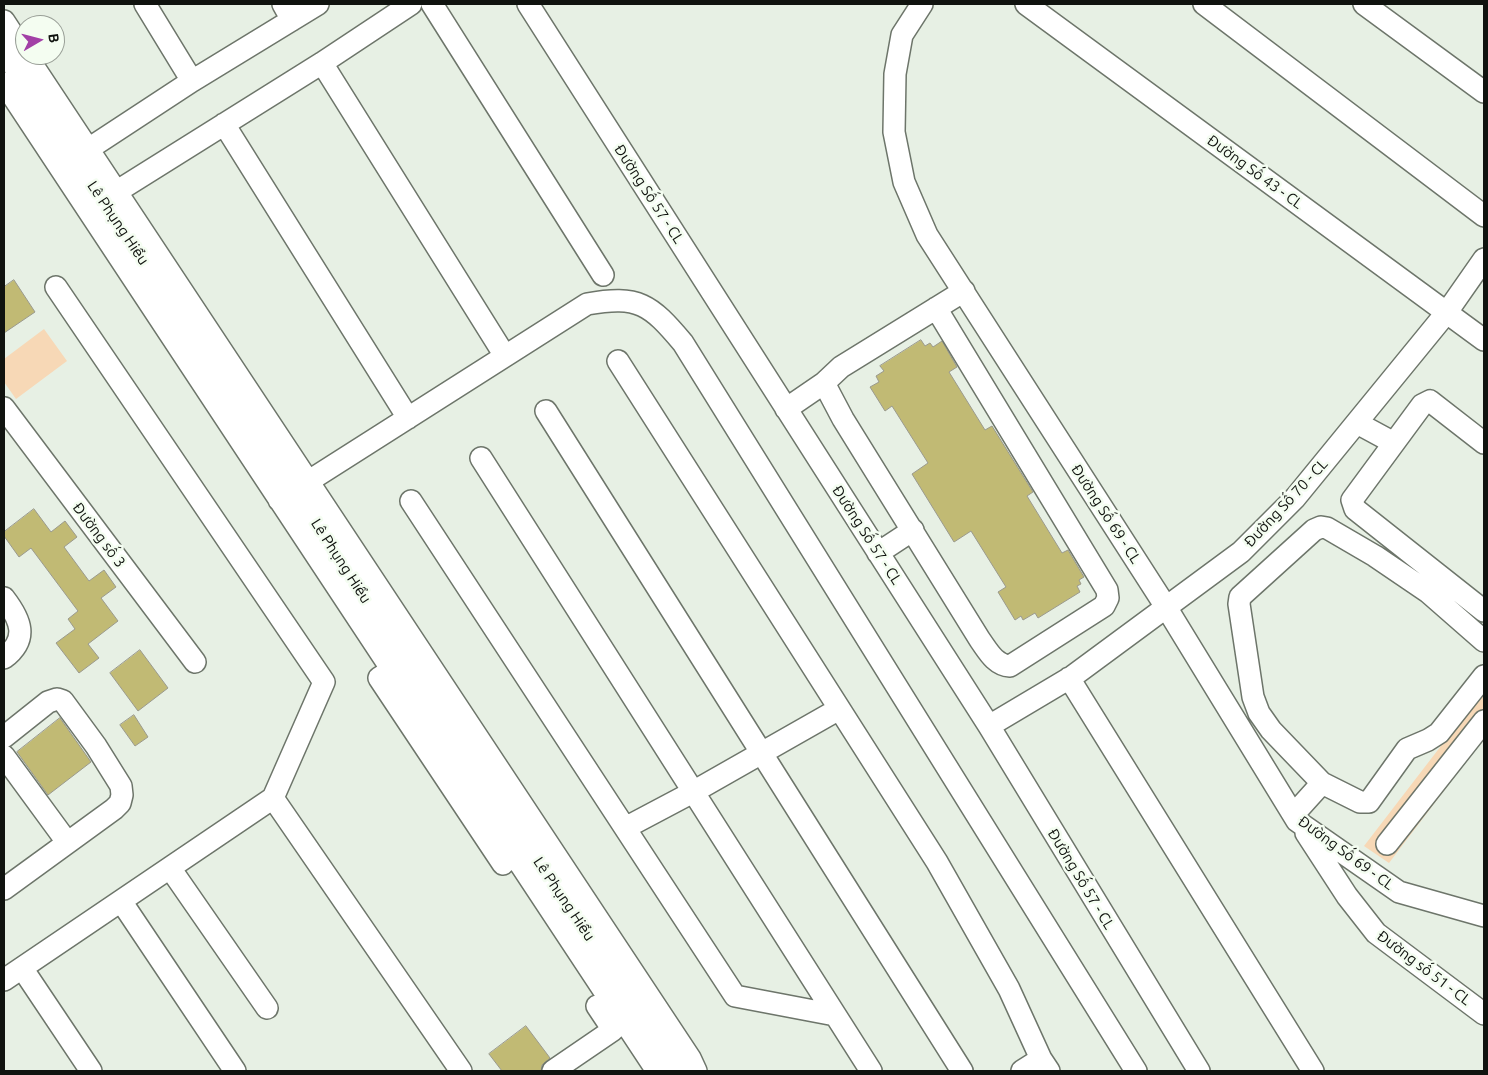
<!DOCTYPE html>
<meta charset="utf-8">
<style>
body{margin:0}
#map{position:relative;width:1488px;height:1075px;overflow:hidden;background:#e7f0e4;font-family:Ubuntu,sans-serif}
canvas{display:block}
.frame{position:absolute;inset:0;border:5px solid #10130f;pointer-events:none}
.north{position:absolute;left:15px;top:15px;width:50px;height:50px;box-sizing:border-box;background:#f4fdf1;border:1px solid #999f97;border-radius:50%;rotate:82deg;font-size:14px;font-weight:700;line-height:20px;text-align:center;color:#10130f}
.north::after{content:'';display:block;margin:auto;width:18px;height:22px;background:#a240a6;clip-path:polygon(50% 0,100% 100%,50% 72%,0 100%)}
</style>
<div id="map">
<canvas width="1488" height="1075"></canvas>
<div class="frame"></div>
<div class="north">B</div>
</div>
<script>
const g = document.querySelector('canvas').getContext('2d');
g.lineJoin = 'round';
function fillPath(path, color) { g.fillStyle = color; g.fill(path, 'evenodd'); }
function stroke(path, color, width, dash) { g.strokeStyle = color; g.lineWidth = width; g.lineCap = dash ? 'butt' : 'round'; g.setLineDash(dash || []); g.stroke(path); }
function write(font, color, halo, rows, align = 'center') {
  g.font = font + ' Ubuntu,sans-serif'; g.lineWidth = 5; g.setLineDash([]); g.textBaseline = 'middle'; g.strokeStyle = halo; g.fillStyle = color; for (const [text, x, y, turn = 0] of rows) {
    g.save(); g.translate(x, y); g.rotate((+turn || 0) * Math.PI / 180); g.textAlign = isNaN(turn) ? turn : align; if (halo) g.strokeText(text, 0, 0); g.fillText(text, 0, 0); g.restore();
  }
}
fillPath(new Path2D(`
 M 44,329 L 67,361 L 16,399 L 4,382 L 4,359 Z
 M 1484,690 L 1484,738 L 1389,863 L 1364,846 Z`), '#f7d8b6');
const building = new Path2D(`
 M 14,280 L 35,312 L 4,333 L 4,287 Z
 M 921,340 L 925,346 L 930,343 L 933,347 L 942,341 L 957,367 L 949,372 L 985,430 L 992,426 L 1033,492 L 1027,496 L 1062,553 L 1068,550 L 1084,577 L 1079,580 L 1081,584 L 1077,586 L 1080,592 L 1038,618 L 1035,613 L 1023,620 L 1021,616 L 1015,620 L 998,592 L 1006,587 L 971,531 L 954,542 L 912,474 L 928,463 L 892,406 L 885,411 L 870,387 L 879,382 L 876,376 L 884,371 L 880,366 Z
 M 34,509 L 51,532 L 65,521 L 77,537 L 64,547 L 89,581 L 104,570 L 116,587 L 101,598 L 118,621 L 88,644 L 99,658 L 79,673 L 56,643 L 75,629 L 68,619 L 78,611 L 31,548 L 19,557 L 4,536 L 4,532 Z
 M 140,650 L 168,688 L 138,711 L 110,673 Z
 M 134,715 L 148,737 L 135,746 L 120,725 Z
 M 60,718 L 91,762 L 48,795 L 17,752 Z
 M 526,1026 L 550,1058 L 542,1065 L 541,1071 L 502,1071 L 489,1054 Z`);
fillPath(building, '#c1ba74');
stroke(building, '#9a998d', 1);
const minor = new Path2D(`
 M 145,4 L 192,81
 M 283,4 L 292,20
 M 432,4 L 603,275
 M 528,4 L 989,726 L 1199,1071
 M 922,4 L 902,35 L 895,74 L 894,132 L 904,182 L 927,235 L 1166,607 L 1297,821 L 1399,892 L 1484,916
 M 1026,4 L 1484,340
 M 1204,4 L 1484,216
 M 1364,4 L 1484,92
 M 4,21 L 25,53
 M 4,51 L 295,489 L 406,662 L 679,1071
 M 26,55 L 690,1058 L 696,1071
 M 322,63 L 505,356
 M 4,83 L 657,1071
 M 224,124 L 408,418
 M 96,144 L 192,81 L 318,4
 M 124,187 L 322,63 L 411,4
 M 56,287 L 324,682 L 273,798
 M 936,308 L 1107,590 L 1108,598 L 1104,606 L 1010,666 C 995,665 988,651 980,640 L 843,419 L 824,383 L 841,367 L 964,291
 M 618,361 L 937,862 L 1009,989 L 1041,1059 L 1049,1071
 M 4,408 L 195,662
 M 786,409 L 824,383
 M 546,411 L 962,1071
 M 1357,423 L 1394,443 L 1422,405 L 1430,401 L 1484,443
 M 1394,443 L 1352,500 L 1355,509 L 1484,611
 M 481,458 L 871,1071
 M 279,500 L 587,304 C 639,295 650,304 683,343 L 1136,1071
 M 411,501 L 735,996 L 835,1015
 M 878,553 L 913,530
 M 4,598 C 21,620 29,639 4,658
 M 403,663 L 379,678 L 503,864
 M 1069,678 L 1313,1071
 M 989,726 L 1073,676 L 1241,552 L 1295,498 L 1447,312 L 1484,259
 M 4,737 L 48,702 L 57,699 L 63,701 L 96,746 L 121,786 L 122,795 L 120,803 L 114,809 L 4,889
 M 4,756 L 67,842
 M 1322,783 L 1271,730 L 1259,713 L 1253,697 L 1239,604 L 1240,597 L 1314,530 L 1321,527 L 1327,528 L 1375,556 L 1428,592 L 1484,641
 M 1294,814 L 1322,783 L 1360,802 L 1369,802 L 1407,749 L 1428,740 L 1439,733 L 1484,676
 M 625,828 L 693,792 L 839,709
 M 1306,833 L 1347,896 L 1376,933 L 1484,1014
 M 1387,844 L 1484,721
 M 170,868 L 267,1008
 M 121,901 L 235,1071
 M 22,968 L 91,1071
 M 4,980 L 273,798 L 461,1071
 M 553,1071 L 613,1030 L 597,1006
 M 1022,1071 L 1041,1059`);
stroke(minor, '#6d756a', 24);
stroke(minor, '#fff', 21);
write('15px', '#10130f', '#f4fdf1', [
 ["Đường Số 43 - CL",1255,172,36],
 ["Đường Số 57 - CL",649,194,57],
 ["Lê Phụng Hiểu",118,223,56],
 ["Đường Số 70 - CL",1286,503,-47],
 ["Đường Số 69 - CL",1106,514,57],
 ["Đường số 3",99,535,53],
 ["Đường Số 57 - CL",867,535,57],
 ["Lê Phụng Hiểu",341,561,57],
 ["Đường Số 69 - CL",1346,853,36],
 ["Đường Số 57 - CL",1081,879,59],
 ["Lê Phụng Hiểu",564,899,56],
 ["Đường số 51 - CL",1424,968,37]
]);
</script>
